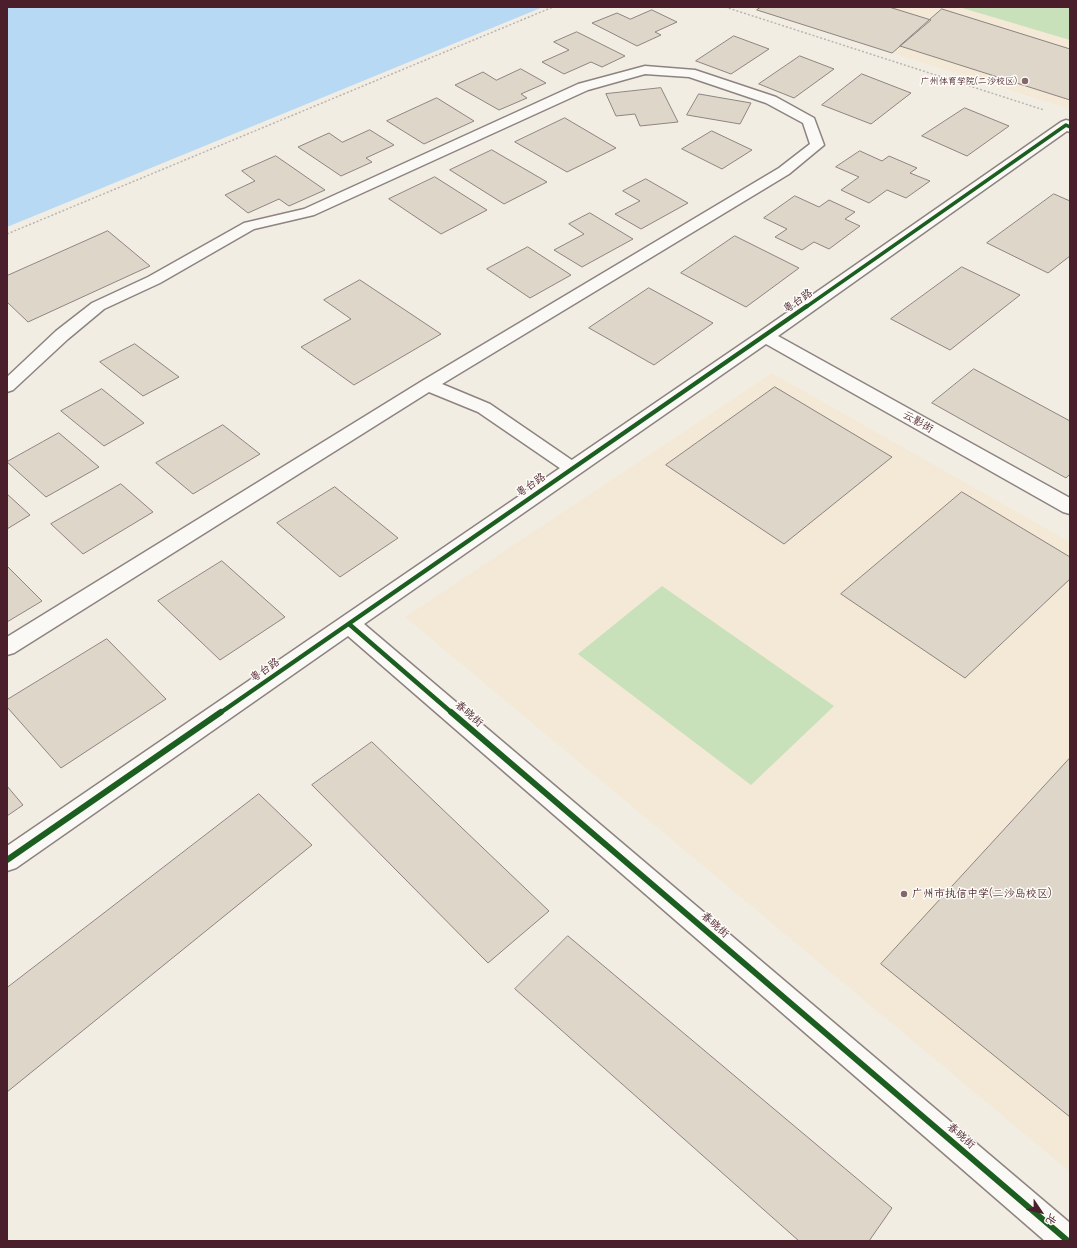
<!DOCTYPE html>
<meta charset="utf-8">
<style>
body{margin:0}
#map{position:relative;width:1077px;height:1248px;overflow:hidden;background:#f2ede3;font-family:"Comic Neue","LXGW WenKai TC",sans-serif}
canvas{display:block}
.frame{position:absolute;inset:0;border:8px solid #4a1f2b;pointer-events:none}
.north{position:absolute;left:1021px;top:1192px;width:40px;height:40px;-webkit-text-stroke:3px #fdfcf7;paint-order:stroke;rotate:125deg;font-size:11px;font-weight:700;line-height:16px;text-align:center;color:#4a1f2b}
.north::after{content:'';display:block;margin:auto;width:14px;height:18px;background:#4a1f2b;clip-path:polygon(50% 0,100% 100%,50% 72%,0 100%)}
</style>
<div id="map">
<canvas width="1077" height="1248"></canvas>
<div class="frame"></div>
<div class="north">北</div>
</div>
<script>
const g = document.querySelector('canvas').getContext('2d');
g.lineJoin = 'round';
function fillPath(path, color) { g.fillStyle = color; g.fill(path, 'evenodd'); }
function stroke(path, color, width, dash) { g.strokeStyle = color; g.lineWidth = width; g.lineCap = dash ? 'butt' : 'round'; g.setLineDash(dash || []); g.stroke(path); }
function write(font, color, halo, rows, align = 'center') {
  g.font = font + ' "Comic Neue","LXGW WenKai TC",sans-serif'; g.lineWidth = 3; g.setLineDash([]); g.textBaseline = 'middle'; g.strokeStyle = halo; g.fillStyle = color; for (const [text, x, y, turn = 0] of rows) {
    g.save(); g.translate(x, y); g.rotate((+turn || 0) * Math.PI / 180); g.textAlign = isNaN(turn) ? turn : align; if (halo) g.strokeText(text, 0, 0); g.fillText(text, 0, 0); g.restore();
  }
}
fillPath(new Path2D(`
 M 747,7 L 1070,7 L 1070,109 L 892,53 Z
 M 772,373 L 1070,542 L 1070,1172 L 405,617 Z`), '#f3e9d6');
fillPath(new Path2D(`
 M 959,7 L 1070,7 L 1070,40 Z
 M 662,586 L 834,706 L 751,785 L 578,654 Z`), '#c9e1ba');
fillPath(new Path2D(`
 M 7,7 L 543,7 L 7,227 Z`), '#b7d9f4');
const building = new Path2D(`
 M 761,7 L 889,7 L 931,20 L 892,53 L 757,10 Z
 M 942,9 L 1070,49 L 1070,100 L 900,46 Z
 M 652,10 L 677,22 L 655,32 L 661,35 L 637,46 L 592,23 L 617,13 L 630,19 Z
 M 577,32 L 625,56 L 602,67 L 591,62 L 564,74 L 542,62 L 569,50 L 554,42 Z
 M 734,36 L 769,49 L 731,74 L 696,61 Z
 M 800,56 L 834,69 L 794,98 L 759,84 Z
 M 521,69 L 546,83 L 521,94 L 527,98 L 499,110 L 455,85 L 483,72 L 496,80 Z
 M 862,74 L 911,93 L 871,124 L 822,105 Z
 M 661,88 L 678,122 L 640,126 L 635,114 L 616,116 L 606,94 Z
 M 699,94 L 751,103 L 740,124 L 687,115 Z
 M 437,98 L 474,121 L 424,144 L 387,121 Z
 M 965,108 L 1009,126 L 967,156 L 922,136 Z
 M 565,118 L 616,148 L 567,172 L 515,142 Z
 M 370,130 L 394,145 L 366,158 L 372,162 L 341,176 L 298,147 L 329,133 L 342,142 Z
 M 712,131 L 752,150 L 722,169 L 682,149 Z
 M 492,150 L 547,182 L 504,204 L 450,170 Z
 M 860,151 L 882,161 L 889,156 L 917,168 L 910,173 L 930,181 L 906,198 L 887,190 L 869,203 L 841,190 L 859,177 L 836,167 Z
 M 276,156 L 325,190 L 289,206 L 279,199 L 248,213 L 225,195 L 255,181 L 242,171 Z
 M 435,177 L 487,210 L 441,234 L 389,199 Z
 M 646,179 L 688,203 L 641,229 L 615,214 L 640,201 L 623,191 Z
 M 1054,194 L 1070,201 L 1070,256 L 1048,273 L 987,243 Z
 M 795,196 L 819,207 L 829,200 L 855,212 L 845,219 L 860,226 L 829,249 L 814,242 L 802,250 L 775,237 L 787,229 L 764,218 Z
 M 590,213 L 633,239 L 582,267 L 554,250 L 584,234 L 569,224 Z
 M 108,231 L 150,266 L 28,322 L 7,302 L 7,276 Z
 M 735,236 L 799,268 L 746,307 L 681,273 Z
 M 528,247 L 571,275 L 530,298 L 487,269 Z
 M 962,267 L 1020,295 L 950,350 L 891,319 Z
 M 360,280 L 441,334 L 354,385 L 301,347 L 351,319 L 324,300 Z
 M 649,288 L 713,323 L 654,365 L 589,328 Z
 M 135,344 L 179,377 L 143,396 L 100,362 Z
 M 974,369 L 1070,421 L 1070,474 L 1066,478 L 932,403 Z
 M 775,387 L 892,457 L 784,544 L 666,465 Z
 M 102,389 L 144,423 L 104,446 L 61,411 Z
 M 223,425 L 260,454 L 193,494 L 156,463 Z
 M 59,433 L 99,467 L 46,497 L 7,462 Z
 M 121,484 L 153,512 L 83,554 L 51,524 Z
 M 335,487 L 398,538 L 340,577 L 277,523 Z
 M 962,492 L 1070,557 L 1070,579 L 965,678 L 841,594 Z
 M 7,494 L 30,515 L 7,529 Z
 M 222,561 L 285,617 L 220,660 L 158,601 Z
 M 7,566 L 42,601 L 7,622 Z
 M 107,639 L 166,699 L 61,768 L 7,707 L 7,700 Z
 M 372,742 L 549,911 L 488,963 L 312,785 Z
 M 1070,758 L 1070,1117 L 881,964 Z
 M 7,786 L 23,805 L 7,816 Z
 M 259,794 L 312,845 L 7,1092 L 7,988 Z
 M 568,936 L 892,1208 L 869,1241 L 799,1241 L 515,989 Z`);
fillPath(building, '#ded6c8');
stroke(building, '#8e8381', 1);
const lane = new Path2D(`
 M 645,66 L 695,70 L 776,97 L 814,118 L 824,145 L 789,174 L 442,384 L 490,404 L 579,465 L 582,469 L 579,473 L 573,475 L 567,473 L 478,412 L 429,392 L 14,653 L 7,655 L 7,637 L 422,381 L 779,168 L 810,144 L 803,123 L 766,103 L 689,77 L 645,74 L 588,90 L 314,215 L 254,229 L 160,283 L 104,309 L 68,339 L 13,390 L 7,392 L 7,377 L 56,331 L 92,303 L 148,277 L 244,223 L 304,209 L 578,84 Z`);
const street = new Path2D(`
 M 1066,120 L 1070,121 L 1070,132 L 1067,131 L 778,336 L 1070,498 L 1070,514 L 1063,512 L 766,344 L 364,624 L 1070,1223 L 1070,1241 L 1045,1241 L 348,636 L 16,868 L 7,871 L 7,846 L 759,332 L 1061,122 Z`);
stroke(lane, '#8e8381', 3);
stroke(street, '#8e8381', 3);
stroke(new Path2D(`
 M 725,7 L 1044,110
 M 7,234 L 553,7`), '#b9b4b3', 1.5, [2, 2]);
fillPath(lane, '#faf9f6');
fillPath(street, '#faf9f6');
stroke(new Path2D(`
 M 806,307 L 1066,125 L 1070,127`), '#1b5e20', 3.5);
stroke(new Path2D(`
 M 349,624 L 452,713
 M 220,713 L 807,306`), '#1b5e20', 4.5);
stroke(new Path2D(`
 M 451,712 L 1068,1241
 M 7,860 L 221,712`), '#1b5e20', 6);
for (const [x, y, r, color] of [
 [1025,81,4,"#85676b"],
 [904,894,4,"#85676b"]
]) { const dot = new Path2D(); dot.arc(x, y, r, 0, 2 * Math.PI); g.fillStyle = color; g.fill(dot); stroke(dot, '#fdfcf7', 1.5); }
write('9px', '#4a1f2b', '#fdfcf7', [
 ["广州体育学院(二沙校区)",1017,81]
], 'right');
write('11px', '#4a1f2b', '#fdfcf7', [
 ["粤台路",798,301,-35],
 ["云影街",918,422,29],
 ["粤台路",531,485,-35],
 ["粤台路",265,670,-35],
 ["春晓街",469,714,41],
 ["春晓街",715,925,41],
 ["春晓街",961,1136,41]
]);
write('11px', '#4a1f2b', '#fdfcf7', [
 ["广州市执信中学(二沙岛校区)",912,894]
], 'left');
</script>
